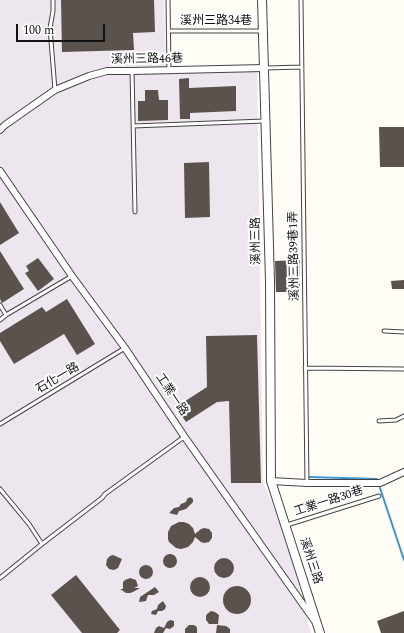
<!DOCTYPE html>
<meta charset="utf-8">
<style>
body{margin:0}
#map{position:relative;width:404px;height:633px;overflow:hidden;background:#fffdf5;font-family:Spectral,serif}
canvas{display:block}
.scale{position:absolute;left:16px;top:24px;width:89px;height:18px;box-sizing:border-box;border:2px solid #111;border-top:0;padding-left:5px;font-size:12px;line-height:14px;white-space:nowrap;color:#111;-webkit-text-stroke:3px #fff;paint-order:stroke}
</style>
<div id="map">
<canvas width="404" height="633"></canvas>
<div class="scale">100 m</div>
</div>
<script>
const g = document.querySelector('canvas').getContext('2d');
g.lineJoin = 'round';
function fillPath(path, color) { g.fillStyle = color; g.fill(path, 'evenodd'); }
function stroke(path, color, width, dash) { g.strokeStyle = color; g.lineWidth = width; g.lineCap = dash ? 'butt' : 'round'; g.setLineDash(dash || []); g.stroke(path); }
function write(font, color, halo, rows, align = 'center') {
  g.font = font + ' Spectral,"Noto Sans TC",serif'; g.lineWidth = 4; g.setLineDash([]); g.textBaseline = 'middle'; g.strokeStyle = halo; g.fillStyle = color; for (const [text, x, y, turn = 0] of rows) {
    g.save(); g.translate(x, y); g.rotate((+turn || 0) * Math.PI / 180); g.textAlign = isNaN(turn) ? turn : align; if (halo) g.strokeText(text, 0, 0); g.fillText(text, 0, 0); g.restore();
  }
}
fillPath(new Path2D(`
 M 0,0 L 164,0 L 166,68 L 257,66 L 263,483 L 285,531 L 311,633 L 0,633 Z`), '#eee6ef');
stroke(new Path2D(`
 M 309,477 L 377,479
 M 380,488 L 404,560`), '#3f96cf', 2);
fillPath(new Path2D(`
 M 61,0 L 154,0 L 155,32 L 133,33 L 134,50 L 62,52 Z
 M 189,78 L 189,88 L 236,86 L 236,111 L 190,113 L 190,119 L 180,119 L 179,79 Z
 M 145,90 L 158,90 L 159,100 L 168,100 L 168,120 L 138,121 L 138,101 L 145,101 Z
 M 379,127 L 404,127 L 404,167 L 380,167 Z
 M 209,162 L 210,217 L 185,218 L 184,163 Z
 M 0,202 L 19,233 L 0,245 Z
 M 0,251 L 24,289 L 2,303 L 0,299 Z
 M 38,258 L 54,279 L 38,291 L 25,273 L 29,271 L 26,266 Z
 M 300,260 L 300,292 L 276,292 L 275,261 Z
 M 404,280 L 404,289 L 392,289 L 391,281 Z
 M 67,299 L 95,344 L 77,355 L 64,334 L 14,364 L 0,341 L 0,333 L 42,307 L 46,312 Z
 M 257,335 L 261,483 L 231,483 L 229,401 L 217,402 L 186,422 L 176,407 L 207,387 L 206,336 Z
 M 190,497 L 193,499 L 193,502 L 186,509 L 179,511 L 177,515 L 169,513 L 174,508 L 179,507 L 181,504 L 186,502 L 187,499 Z
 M 179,522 L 184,522 L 189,524 L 193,528 L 195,534 L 201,529 L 204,528 L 209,529 L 212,533 L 212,538 L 209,542 L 204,543 L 201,542 L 195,537 L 193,542 L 188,547 L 181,549 L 176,548 L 169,542 L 168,539 L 168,532 L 171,526 Z
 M163 561a7 7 0 1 1 14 0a7 7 0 1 1-14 0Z
 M 113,555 L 122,559 L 118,568 L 114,570 L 109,569 L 106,565 L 107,559 L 110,556 Z
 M214 568a10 10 0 1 1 20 0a10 10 0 1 1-20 0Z
 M139 572a7 7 0 1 1 14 0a7 7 0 1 1-14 0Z
 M 76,575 L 120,630 L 117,633 L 82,633 L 51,595 Z
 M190 587a10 10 0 1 1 20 0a10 10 0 1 1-20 0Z
 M 130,578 L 136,580 L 138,586 L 134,588 L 140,588 L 133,592 L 130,593 L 126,593 L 120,589 L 123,589 L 123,582 L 125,580 Z
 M223 600a14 14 0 1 1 28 0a14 14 0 1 1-28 0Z
 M 155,587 L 159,592 L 154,595 L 148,595 L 146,601 L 139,602 L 140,597 Z
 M 163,601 L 166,606 L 165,609 L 162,611 L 158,611 L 156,615 L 151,614 L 152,611 L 157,609 L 158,605 Z
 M 211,611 L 215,612 L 219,615 L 218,624 L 209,624 L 206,620 L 206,616 L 207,614 Z
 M 404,611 L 404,633 L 381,633 L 377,621 Z
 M 170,620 L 174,621 L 174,626 L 170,629 L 166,628 L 163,633 L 154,633 L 156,628 L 159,626 L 164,628 L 167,622 Z
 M 189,625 L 193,625 L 196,626 L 197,628 L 197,633 L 185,633 L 185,629 Z
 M 217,625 L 226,626 L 230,629 L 230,633 L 216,633 Z`), '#5a524d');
const service = new Path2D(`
 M 53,0 L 53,11 L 50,28 L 55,90
 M 168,0 L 169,70
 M 301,0 L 307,483
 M 169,31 L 261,31
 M 266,68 L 302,67
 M 132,71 L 135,212
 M 133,126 L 264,121
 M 0,305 L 6,315
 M 0,320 L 6,315 L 72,276
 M 384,331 L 404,332
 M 305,368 L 404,369
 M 379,421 L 396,420 L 404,416
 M 0,424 L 125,348
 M 0,489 L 29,524 L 42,544
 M 287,525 L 379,496
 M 0,578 L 42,544 L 102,498 L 105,494 L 184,437`);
const minor = new Path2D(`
 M 0,130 L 5,125 L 55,90 L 89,76 L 107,71 L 132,71 L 264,68
 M 0,171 L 72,276 L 125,348 L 184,436 L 314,620
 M 271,481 L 307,483 L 380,483 L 404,472`);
const tertiary = new Path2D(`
 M 262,0 L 270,281 L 271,481 L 320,633`);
stroke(service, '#444', 5);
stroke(minor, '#444', 8);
stroke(tertiary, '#444', 10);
stroke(service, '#fff', 3);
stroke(minor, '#fff', 6);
stroke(tertiary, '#fff', 8);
write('12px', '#111', '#fff', [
 ["溪州三路34巷",216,22],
 ["溪州三路46巷",147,60,-1],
 ["溪州三路",257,241,-91],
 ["溪州三路39巷1弄",295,256,-91],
 ["石化一路",58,379,-31],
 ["工業一路",171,395,56],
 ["工業一路30巷",329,502,-18],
 ["溪州三路",310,561,72]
]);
</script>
